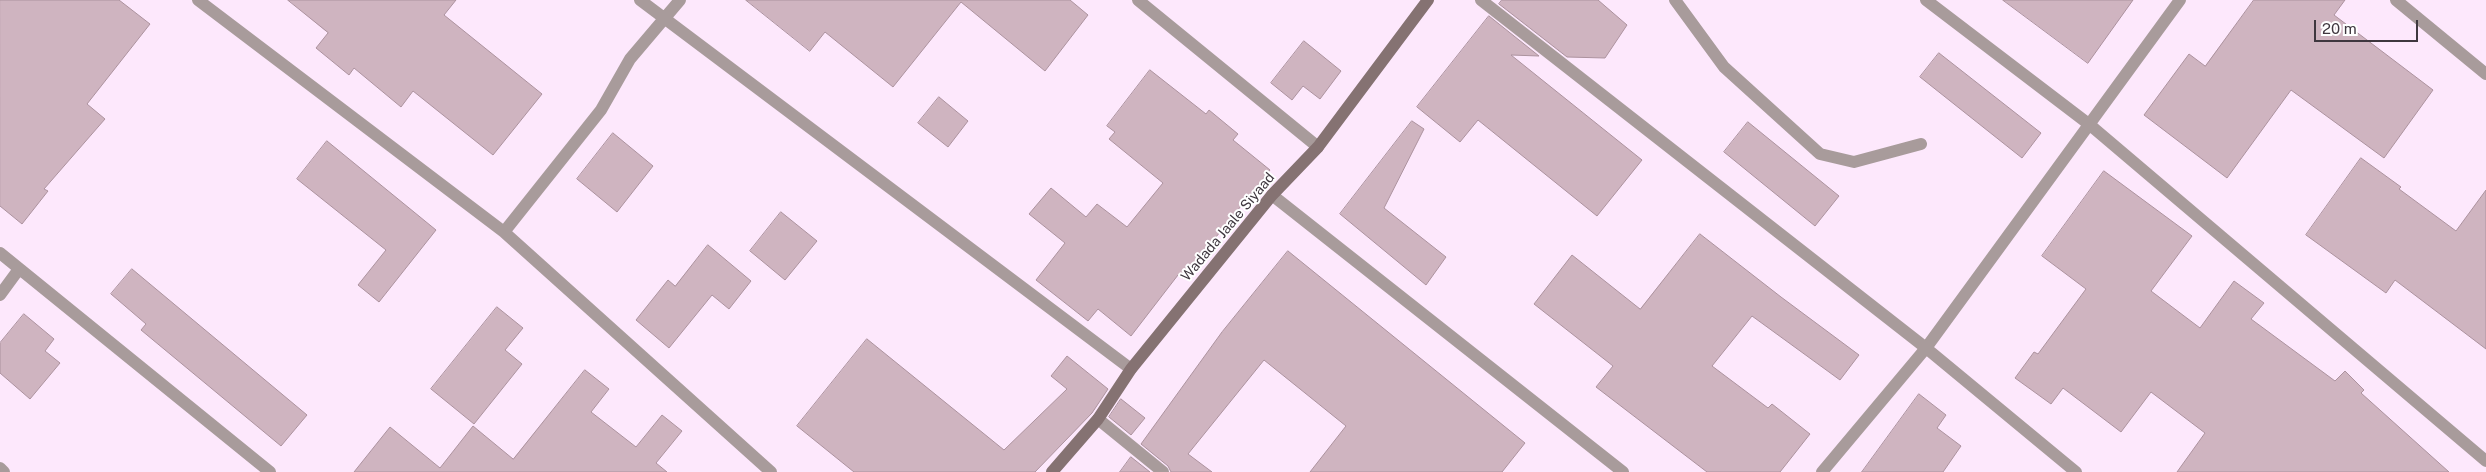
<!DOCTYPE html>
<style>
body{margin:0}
#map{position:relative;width:2486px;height:472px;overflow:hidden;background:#fde8fc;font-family:"Public Sans",sans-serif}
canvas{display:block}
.scale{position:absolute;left:2314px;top:20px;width:104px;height:22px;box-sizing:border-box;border:2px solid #3f373f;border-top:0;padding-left:6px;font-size:15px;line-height:18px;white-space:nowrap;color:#3f373f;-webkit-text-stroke:4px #fff;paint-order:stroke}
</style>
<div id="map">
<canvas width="2486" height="472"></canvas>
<div class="scale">20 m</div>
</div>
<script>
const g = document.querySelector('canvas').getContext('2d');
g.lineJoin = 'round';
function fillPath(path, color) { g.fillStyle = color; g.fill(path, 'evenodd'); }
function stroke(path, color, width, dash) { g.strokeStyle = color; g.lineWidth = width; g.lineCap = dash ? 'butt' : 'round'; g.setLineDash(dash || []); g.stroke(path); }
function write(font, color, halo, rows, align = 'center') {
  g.font = font + ' "Public Sans",sans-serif'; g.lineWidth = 4; g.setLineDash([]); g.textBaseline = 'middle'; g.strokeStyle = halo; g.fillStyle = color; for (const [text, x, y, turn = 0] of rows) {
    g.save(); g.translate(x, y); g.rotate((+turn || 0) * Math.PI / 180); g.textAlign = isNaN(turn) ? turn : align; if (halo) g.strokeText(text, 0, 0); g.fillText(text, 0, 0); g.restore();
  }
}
const building = new Path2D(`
 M 0,0 L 119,0 L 150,24 L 87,104 L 105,119 L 44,189 L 48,191 L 22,224 L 0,206 Z
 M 288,0 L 456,0 L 444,15 L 542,94 L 493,155 L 413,91 L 401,107 L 354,68 L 349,75 L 316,48 L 328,33 Z
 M 746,0 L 1070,0 L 1088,15 L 1045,71 L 961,2 L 893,87 L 825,32 L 810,51 Z
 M 1502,0 L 1598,0 L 1627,25 L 1605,58 L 1567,57 L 1499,4 Z
 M 2003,0 L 2133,0 L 2088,63 Z
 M 2254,0 L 2345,0 L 2334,15 L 2433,90 L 2384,158 L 2291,90 L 2227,178 L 2144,115 L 2189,54 L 2205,66 Z
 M 1489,16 L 1539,56 L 1511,55 L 1642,160 L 1597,216 L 1478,120 L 1460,142 L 1417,107 Z
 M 1304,41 L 1341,71 L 1320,99 L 1303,86 L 1292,100 L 1271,83 Z
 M 1939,53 L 2041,133 L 2022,158 L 1920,77 Z
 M 1150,70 L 1206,114 L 1209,110 L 1238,134 L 1233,140 L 1270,170 L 1183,278 L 1178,275 L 1131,336 L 1098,309 L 1088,321 L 1036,280 L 1065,243 L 1029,214 L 1051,188 L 1086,217 L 1097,204 L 1127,227 L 1163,183 L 1109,139 L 1115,132 L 1107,126 Z
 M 939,97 L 968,121 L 948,147 L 918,123 Z
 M 1412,121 L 1424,129 L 1384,208 L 1446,257 L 1426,285 L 1340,214 Z
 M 1748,122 L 1839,196 L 1815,226 L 1724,152 Z
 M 613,133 L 653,166 L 617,212 L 577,179 Z
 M 327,141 L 436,230 L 379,302 L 358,285 L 386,250 L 297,179 Z
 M 2361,158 L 2401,187 L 2399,189 L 2456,231 L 2486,190 L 2486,349 L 2395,280 L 2386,293 L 2306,235 Z
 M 2104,171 L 2192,236 L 2151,291 L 2200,328 L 2234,281 L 2264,303 L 2251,319 L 2335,381 L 2345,371 L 2364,390 L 2361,393 L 2449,472 L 2177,472 L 2205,433 L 2151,392 L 2121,432 L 2063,388 L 2051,404 L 2015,378 L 2034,352 L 2038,354 L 2086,289 L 2042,256 Z
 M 781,212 L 817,241 L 785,280 L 750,251 Z
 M 1700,234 L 1781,297 L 1859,355 L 1840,380 L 1752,316 L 1712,366 L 1768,408 L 1772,404 L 1810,434 L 1780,472 L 1707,472 L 1596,387 L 1613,366 L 1534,304 L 1572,255 L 1640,309 Z
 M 708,245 L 751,281 L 729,309 L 712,295 L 669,348 L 636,320 L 668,280 L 675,286 Z
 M 1288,251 L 1525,443 L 1502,472 L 1310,472 L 1346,426 L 1264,360 L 1188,454 L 1212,472 L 1171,472 L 1168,466 L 1141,444 L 1222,332 Z
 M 132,269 L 307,415 L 281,446 L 141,330 L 146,324 L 111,294 Z
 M 497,307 L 523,328 L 505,350 L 522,364 L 474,424 L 431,389 Z
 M 24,314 L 54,339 L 45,351 L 60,363 L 30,399 L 0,373 L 0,343 Z
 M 867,339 L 1004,450 L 1067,389 L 1051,376 L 1067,356 L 1108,389 L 1092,413 L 1035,472 L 854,472 L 797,426 Z
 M 585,370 L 609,389 L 591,412 L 636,447 L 662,415 L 682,431 L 656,463 L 667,472 L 354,472 L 390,427 L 440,468 L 473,426 L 513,459 Z
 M 1919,394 L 1946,415 L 1937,428 L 1961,446 L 1943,472 L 1862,472 Z
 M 1121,399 L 1145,418 L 1131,435 L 1109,417 Z
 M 1131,457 L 1150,472 L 1120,472 Z`);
fillPath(building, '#cfb4c0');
stroke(building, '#ac929e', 1);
stroke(new Path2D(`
 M 1675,0 L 1724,67 L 1820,154 L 1854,162 L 1921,144`), '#a89b9b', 12);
stroke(new Path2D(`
 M 198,0 L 504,232 L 771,472
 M 640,0 L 1131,369
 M 1138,0 L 1318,147
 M 1481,0 L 1926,348 L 2076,472
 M 1926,0 L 2090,125 L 2486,461
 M 2396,0 L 2486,74
 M 1272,195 L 1623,472
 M 504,232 L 601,110 L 630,59 L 680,0
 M 0,253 L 270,472
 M 0,295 L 19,269
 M 1098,419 L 1163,472
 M 0,468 L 4,472
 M 1822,472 L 1926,348 L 2180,0`), '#a89b9b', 12);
stroke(new Path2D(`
 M 1052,472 L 1098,419 L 1131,369 L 1272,195 L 1318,147 L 1428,0`), '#857272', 12);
write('14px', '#3f373f', '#fff', [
 ["Wadada Jaale Siyaad",1228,227,-50]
]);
</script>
